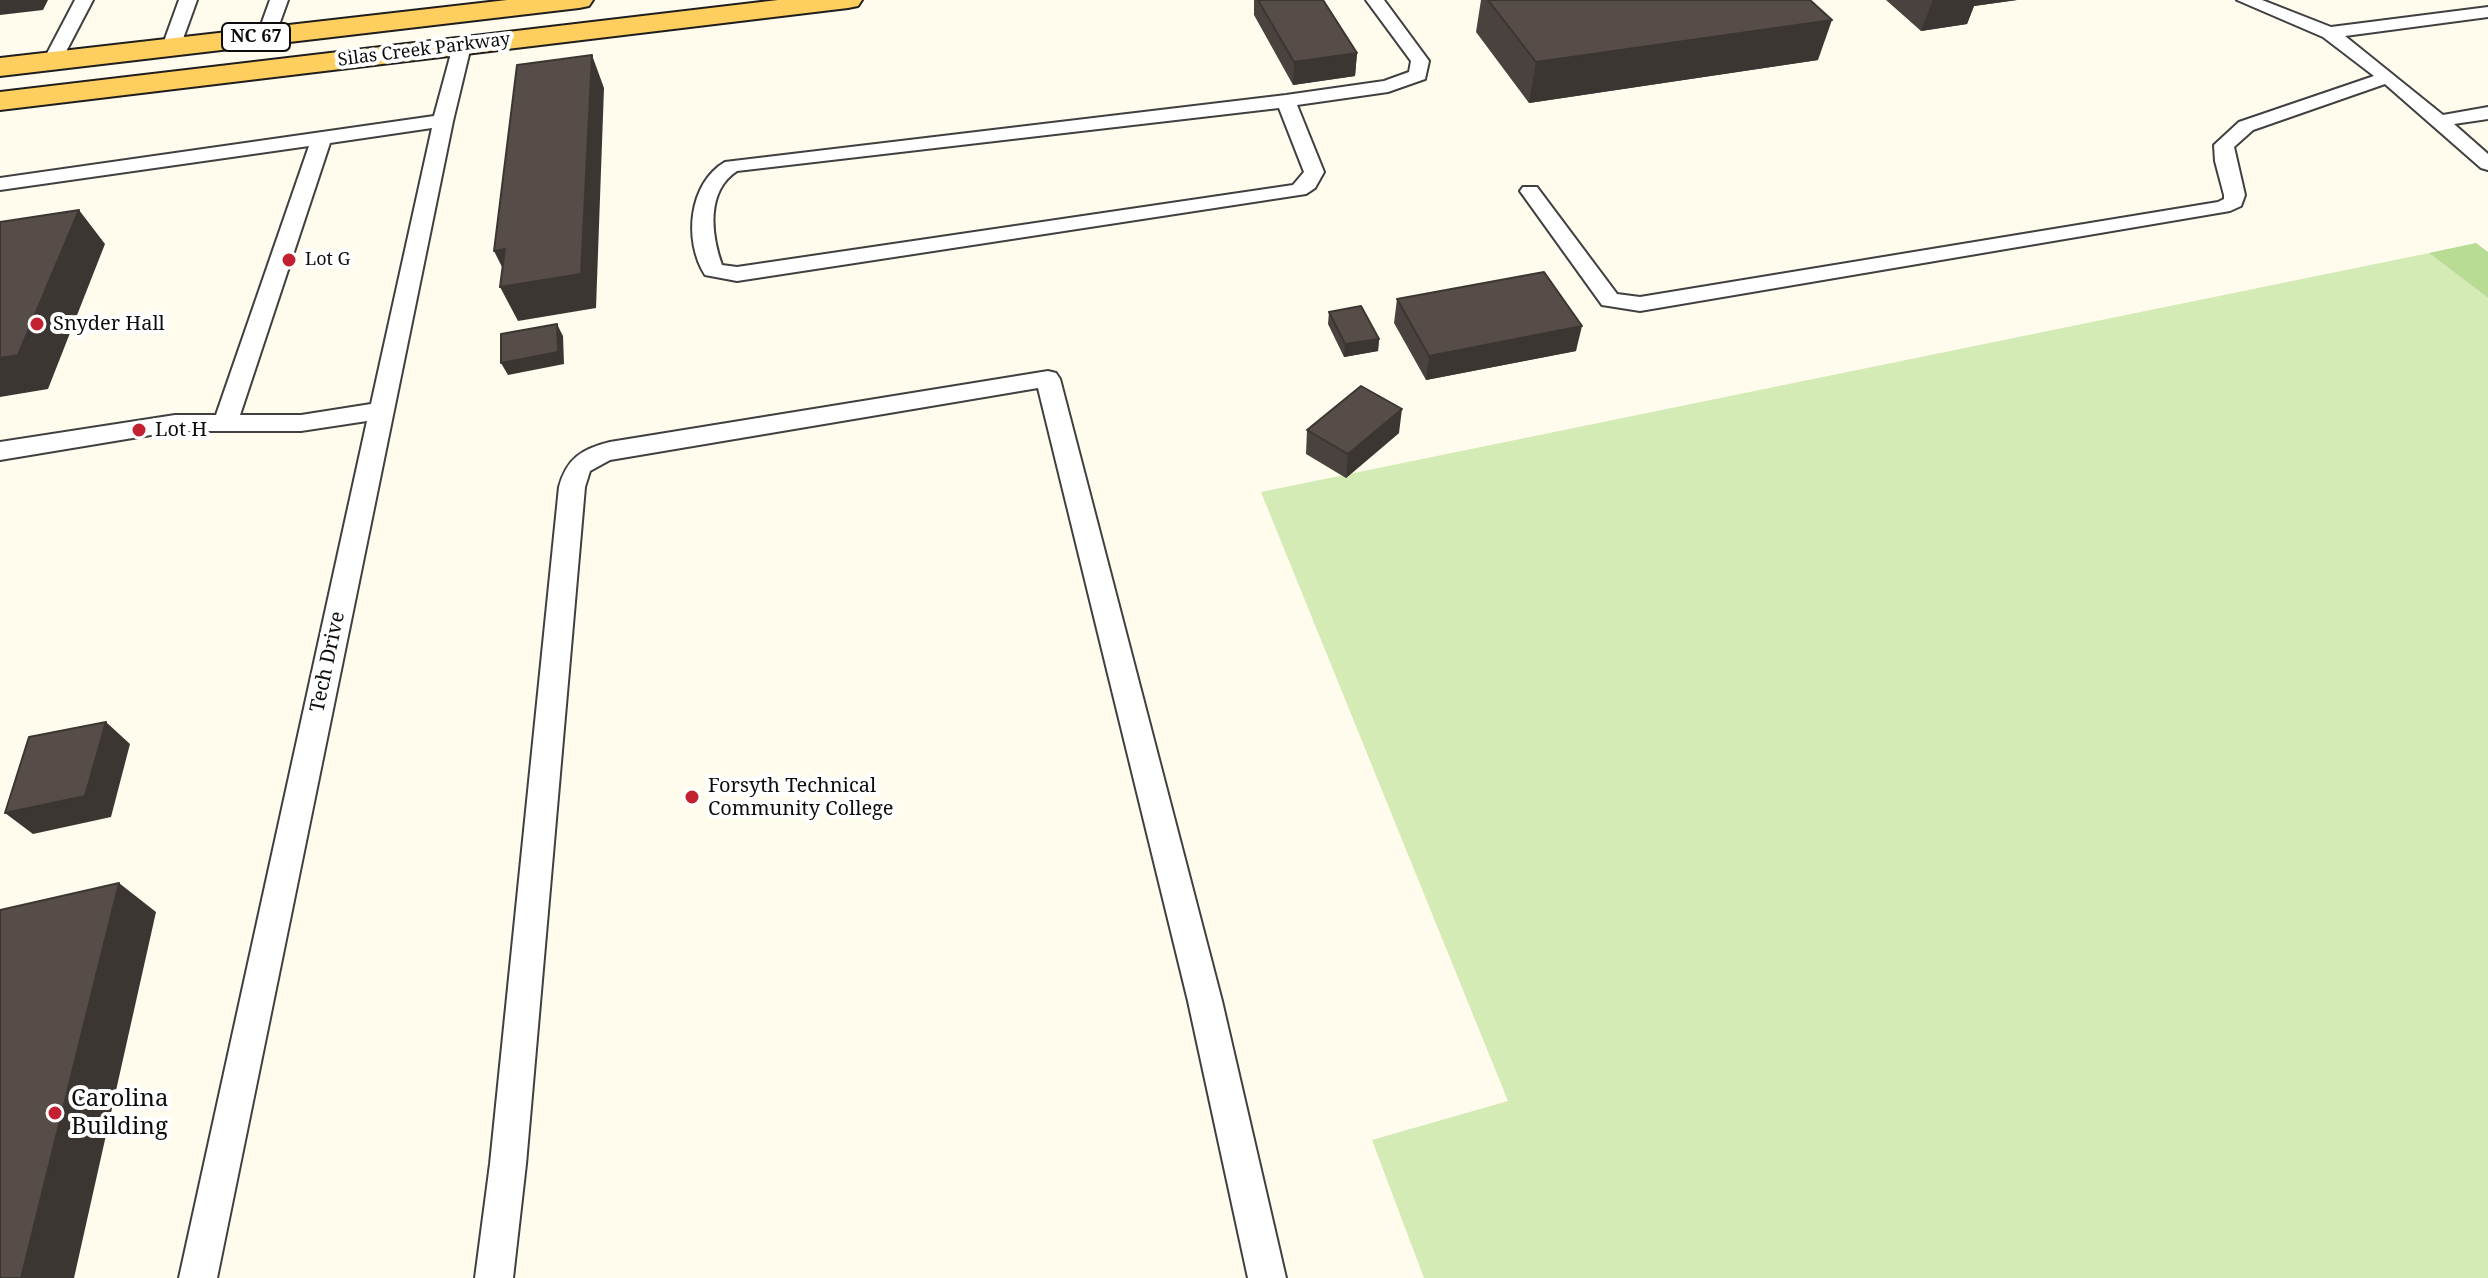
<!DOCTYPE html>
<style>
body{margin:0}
canvas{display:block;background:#fffbed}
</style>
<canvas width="2488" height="1278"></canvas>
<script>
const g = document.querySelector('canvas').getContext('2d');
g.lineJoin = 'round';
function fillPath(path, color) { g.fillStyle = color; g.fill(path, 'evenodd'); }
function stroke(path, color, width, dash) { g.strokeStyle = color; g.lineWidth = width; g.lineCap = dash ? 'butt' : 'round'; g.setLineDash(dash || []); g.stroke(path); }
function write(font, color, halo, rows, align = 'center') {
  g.font = font + ' "Noto Serif",serif'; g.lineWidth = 8; g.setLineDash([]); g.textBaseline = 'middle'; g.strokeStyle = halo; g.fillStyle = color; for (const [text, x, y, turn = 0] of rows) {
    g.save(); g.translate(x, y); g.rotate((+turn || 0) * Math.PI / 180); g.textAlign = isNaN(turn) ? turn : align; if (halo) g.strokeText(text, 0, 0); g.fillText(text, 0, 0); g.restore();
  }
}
fillPath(new Path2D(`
 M 2429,253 L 2488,298 L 2488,1278 L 1424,1278 L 1372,1140 L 1508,1101 L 1261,492 Z`), '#d4ebb6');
fillPath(new Path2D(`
 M 2476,243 L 2488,252 L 2488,298 L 2429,253 Z`), '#b9dc94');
const lane = new Path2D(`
 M 75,0 L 93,0 L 59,65 L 45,65 L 43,61 Z
 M 179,0 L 197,0 L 180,47 L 171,52 L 162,47 Z
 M 270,0 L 288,0 L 275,36 L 266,41 L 257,36 Z
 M 1366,0 L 1384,0 L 1429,61 L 1425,79 L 1388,92 L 1297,105 L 1324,172 L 1315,188 L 1306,194 L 737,281 L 705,275 C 683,240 689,183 725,162 L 1286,95 L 1384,81 L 1409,72 L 1411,61 ZM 1279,108 L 1304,172 L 1293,185 L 737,267 L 722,265 C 711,234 706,191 737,171 Z
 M 2237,0 L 2262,0 L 2331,27 L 2488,7 L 2488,17 L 2345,36 L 2443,115 L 2488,107 L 2488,119 L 2454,124 L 2488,154 L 2488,170 L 2481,168 L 2385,84 L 2253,130 L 2234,147 L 2245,195 L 2241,206 L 2230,211 L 1640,311 L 1602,305 L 1520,191 L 1523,187 L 1537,187 L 1617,294 L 1640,297 L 2218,202 L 2224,199 L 2224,195 L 2215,161 L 2214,145 L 2239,122 L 2374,76 L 2323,37 Z
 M 462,41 L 471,46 L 453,121 L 217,1278 L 179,1278 L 367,421 L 301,431 L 175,431 L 0,460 L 0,442 L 175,415 L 216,415 L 309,146 L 0,190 L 0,178 L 434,116 L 453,46 ZM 432,128 L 371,404 L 301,415 L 240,415 L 330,143 Z
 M 1048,371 L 1056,373 L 1060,379 L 1222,1001 L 1286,1278 L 1248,1278 L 1188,1001 L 1038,388 L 610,460 L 590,471 L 585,487 L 526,1164 L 513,1278 L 475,1278 L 490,1164 L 559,487 C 567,458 582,449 610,442 Z`);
const primary = new Path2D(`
 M 507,0 L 593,0 L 589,6 L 579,8 L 0,76 L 0,58 Z
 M 778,0 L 862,0 L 858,6 L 848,8 L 0,110 L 0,92 Z`);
stroke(lane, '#404040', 4);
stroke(primary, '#1e1e1e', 4);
fillPath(lane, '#fff');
fillPath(primary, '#fece5f');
fillPath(new Path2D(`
 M 1254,0 L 1323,0 L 1357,53 L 1355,76 L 1293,85 L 1254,15 Z
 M 1481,0 L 1810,0 L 1818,60 L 1529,103 L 1476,32 Z
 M 1886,0 L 2017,0 L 1974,6 L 1967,24 L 1921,31 Z
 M 1397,299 L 1576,351 L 1426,380 L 1394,323 Z
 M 1329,312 L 1379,339 L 1378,351 L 1344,357 L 1328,324 Z
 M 1307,430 L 1399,433 L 1346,478 L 1306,454 Z`), '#4a423f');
fillPath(new Path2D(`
 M 0,0 L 48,0 L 43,10 L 0,15 Z
 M 1933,0 L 2017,0 L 1974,6 L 1967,24 L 1921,31 Z
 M 1832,20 L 1818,60 L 1529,103 L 1536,62 Z
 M 1357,53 L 1355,76 L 1293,85 L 1294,62 Z
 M 592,55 L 604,88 L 596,308 L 518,321 L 500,287 Z
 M 79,210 L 105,244 L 48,389 L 0,397 L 0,358 Z
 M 505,249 L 511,285 L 494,251 Z
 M 557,324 L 563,336 L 564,364 L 508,375 L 501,363 Z
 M 1582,326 L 1576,351 L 1426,380 L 1429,356 Z
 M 1379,339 L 1378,351 L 1344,357 L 1345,344 Z
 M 1402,409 L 1399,433 L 1346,478 L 1348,454 Z
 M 106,722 L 130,744 L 111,817 L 33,834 L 5,813 Z
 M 119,883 L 156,912 L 74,1278 L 21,1278 Z`), '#3c3633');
const building = new Path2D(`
 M 1258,0 L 1323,0 L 1357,53 L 1294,62 Z
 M 1488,0 L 1810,0 L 1832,20 L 1536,62 Z
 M 592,55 L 581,274 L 500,287 L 505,249 L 494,251 L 517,65 Z
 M 79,210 L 18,355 L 0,358 L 0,222 Z
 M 1544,272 L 1582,326 L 1429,356 L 1397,299 Z
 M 1361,306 L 1379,339 L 1345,344 L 1329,312 Z
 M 557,324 L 558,352 L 501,363 L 501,334 Z
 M 1361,386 L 1402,409 L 1348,454 L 1307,430 Z
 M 106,722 L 85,796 L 5,813 L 29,737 Z
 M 119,883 L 21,1278 L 0,1278 L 0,910 Z`);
fillPath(building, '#564d49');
stroke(building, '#3c3633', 2);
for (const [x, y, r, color] of [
 [289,260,8,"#c32031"],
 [37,324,8,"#c32031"],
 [139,430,8,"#c32031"],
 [692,797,8,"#c32031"],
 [55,1113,8,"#c32031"]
]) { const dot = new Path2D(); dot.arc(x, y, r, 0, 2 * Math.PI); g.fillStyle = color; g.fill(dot); stroke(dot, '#fff', 3); }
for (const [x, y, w] of [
 [256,37,68]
]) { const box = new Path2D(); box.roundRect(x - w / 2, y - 14, w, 28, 6); g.fillStyle = '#fff'; g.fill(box); stroke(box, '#0d0d0d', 2); }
write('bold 18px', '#0d0d0d', null, [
 ["NC 67",256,37]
]);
write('18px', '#0d0d0d', '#fff', [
 ["Silas Creek Parkway",424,50,-7]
]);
write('18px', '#0d0d0d', '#fff', [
 ["Lot G",305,260]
], 'left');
write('20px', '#0d0d0d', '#fff', [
 ["Snyder Hall",53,324],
 ["Lot H",155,430],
 ["Forsyth Technical",708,786],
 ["Community College",708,809]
], 'left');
write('20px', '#0d0d0d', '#fff', [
 ["Tech Drive",328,662,-78]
]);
write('24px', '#0d0d0d', '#fff', [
 ["Carolina",71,1099],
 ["Building",71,1127]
], 'left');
</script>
